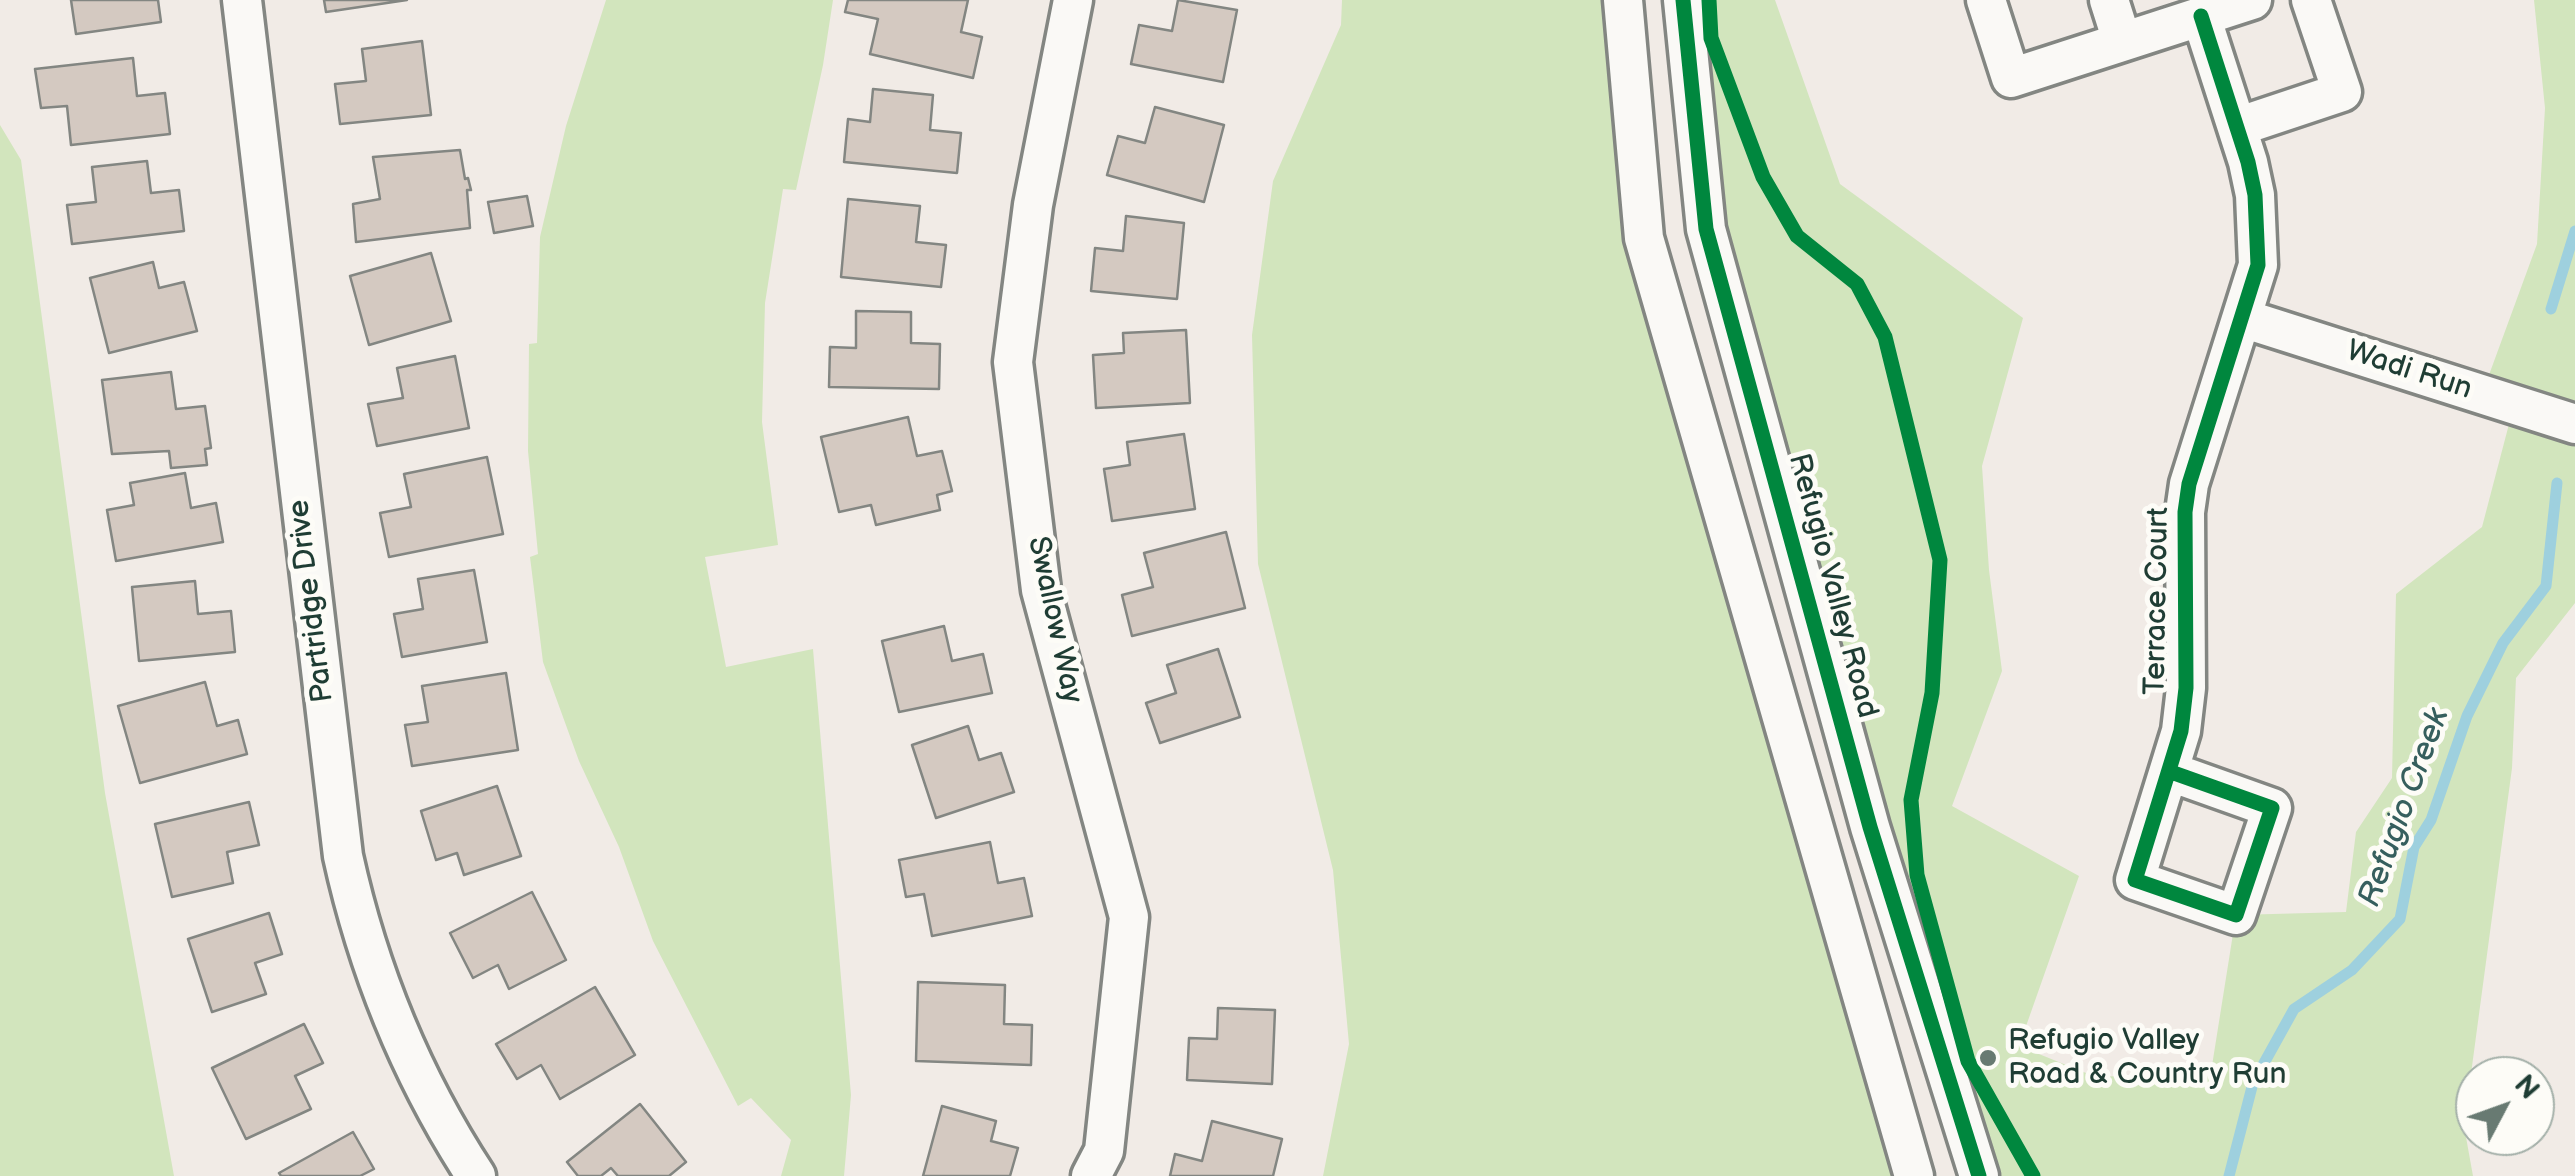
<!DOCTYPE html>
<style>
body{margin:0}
#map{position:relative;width:2575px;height:1176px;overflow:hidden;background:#f1ebe6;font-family:"Balsamiq Sans",sans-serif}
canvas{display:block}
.north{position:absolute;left:2455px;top:1056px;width:100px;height:100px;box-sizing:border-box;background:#fdfcf7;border:2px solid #a4b0a9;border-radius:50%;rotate:49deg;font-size:28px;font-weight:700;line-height:40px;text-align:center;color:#1f3d34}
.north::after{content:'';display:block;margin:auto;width:35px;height:45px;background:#687a72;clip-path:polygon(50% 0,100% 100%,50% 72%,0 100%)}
</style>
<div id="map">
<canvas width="2575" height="1176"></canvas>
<div class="north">N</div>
</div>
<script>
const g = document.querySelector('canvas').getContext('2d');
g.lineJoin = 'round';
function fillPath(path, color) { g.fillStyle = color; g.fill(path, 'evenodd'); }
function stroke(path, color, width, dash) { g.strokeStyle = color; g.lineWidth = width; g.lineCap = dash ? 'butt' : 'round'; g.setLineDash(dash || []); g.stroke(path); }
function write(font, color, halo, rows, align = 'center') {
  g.font = font + ' "Balsamiq Sans",sans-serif'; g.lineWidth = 10; g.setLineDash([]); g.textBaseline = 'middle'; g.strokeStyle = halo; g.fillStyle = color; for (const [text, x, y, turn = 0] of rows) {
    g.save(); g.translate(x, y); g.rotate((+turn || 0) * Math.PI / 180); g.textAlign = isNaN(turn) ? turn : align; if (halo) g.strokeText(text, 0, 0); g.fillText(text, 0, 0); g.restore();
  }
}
fillPath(new Path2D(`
 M 606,0 L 833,0 L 823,65 L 796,190 L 783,189 L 765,303 L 762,422 L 778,545 L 705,557 L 726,667 L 813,649 L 851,1095 L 844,1176 L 781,1176 L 791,1140 L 751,1098 L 738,1106 L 653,941 L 619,847 L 579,761 L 543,662 L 530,557 L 538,554 L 528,451 L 529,344 L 537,343 L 540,237 L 566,126 Z
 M 1342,0 L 1623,0 L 1644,238 L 1914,1176 L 1323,1176 L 1349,1044 L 1333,870 L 1258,564 L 1252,335 L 1273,181 L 1341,25 Z
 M 1683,0 L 1775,0 L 1840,184 L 2023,318 L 1982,466 L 1989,570 L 2002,671 L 1952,806 L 2079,876 L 2019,1046 L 2096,1077 L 2211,1072 L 2236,915 L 2346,912 L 2356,832 L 2392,778 L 2396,594 L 2482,527 L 2514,405 L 2482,394 L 2537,244 L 2545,108 L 2534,0 L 2575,0 L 2575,603 L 2516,678 L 2512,768 L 2464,1126 L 2473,1176 L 1979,1176 L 1706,229 Z
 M 0,125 L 21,160 L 105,793 L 174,1176 L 0,1176 Z`), '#d2e5bd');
stroke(new Path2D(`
 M 2551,309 L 2575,231
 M 2229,1176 L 2253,1083 L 2294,1009 L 2352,970 L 2400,919 L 2414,847 L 2431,820 L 2467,716 L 2503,643 L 2546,586 L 2557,483`), '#9ed0de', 11);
const building = new Path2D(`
 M 71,0 L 158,0 L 161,22 L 76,34 Z
 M 324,0 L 407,0 L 326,12 Z
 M 848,0 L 968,0 L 961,32 L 982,37 L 973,78 L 870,54 L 878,19 L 845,12 Z
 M 1178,0 L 1237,10 L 1223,82 L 1131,64 L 1139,25 L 1172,31 Z
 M 422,41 L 431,115 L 340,124 L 335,84 L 366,81 L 362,49 Z
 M 133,58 L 137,96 L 165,93 L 170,134 L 71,145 L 67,106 L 41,108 L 35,69 Z
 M 873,89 L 933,95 L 930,130 L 961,133 L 957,173 L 844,162 L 848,119 L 870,122 Z
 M 1155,107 L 1224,125 L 1204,202 L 1107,175 L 1118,136 L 1145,143 Z
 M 460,150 L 465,179 L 468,178 L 471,190 L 467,190 L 470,228 L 356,242 L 353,204 L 380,199 L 373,157 Z
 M 147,161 L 151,193 L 179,190 L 184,231 L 72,244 L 67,205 L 96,202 L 92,167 Z
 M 527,196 L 533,226 L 494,233 L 488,202 Z
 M 848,199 L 920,206 L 916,242 L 946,245 L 941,287 L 841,277 Z
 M 1126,216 L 1184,223 L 1177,299 L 1091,291 L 1095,248 L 1123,251 Z
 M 431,253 L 451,321 L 369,345 L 350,276 Z
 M 153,262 L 159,288 L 184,282 L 197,331 L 109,353 L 90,278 Z
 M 856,311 L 911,312 L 911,343 L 940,344 L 939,389 L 829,387 L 830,347 L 856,348 Z
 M 1186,330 L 1190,403 L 1096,408 L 1093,355 L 1124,353 L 1123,333 Z
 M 455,356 L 469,428 L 377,446 L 368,404 L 403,398 L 397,368 Z
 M 171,372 L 176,409 L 205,406 L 211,448 L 205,449 L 207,465 L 171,468 L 169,451 L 112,454 L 102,380 Z
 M 908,417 L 917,456 L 942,451 L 952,491 L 937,495 L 940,510 L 876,525 L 871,505 L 839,512 L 821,437 Z
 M 1184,434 L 1195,509 L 1112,521 L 1104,469 L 1130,465 L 1127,442 Z
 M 487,457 L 503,534 L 389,557 L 380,513 L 411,507 L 404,474 Z
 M 185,473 L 191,508 L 216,503 L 223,542 L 116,561 L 107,510 L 134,505 L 130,483 Z
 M 1226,532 L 1245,608 L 1132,636 L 1122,595 L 1153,587 L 1144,553 Z
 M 474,570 L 487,642 L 402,657 L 394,614 L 423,609 L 418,579 Z
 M 195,581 L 198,614 L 231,611 L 235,652 L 139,661 L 132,587 Z
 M 944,626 L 952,661 L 983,654 L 992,693 L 899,712 L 882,641 Z
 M 1218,649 L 1240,717 L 1160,743 L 1146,703 L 1176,693 L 1167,665 Z
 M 506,673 L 518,750 L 412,766 L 405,725 L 428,722 L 422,686 Z
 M 205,682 L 217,726 L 238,720 L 247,754 L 140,783 L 118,706 Z
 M 968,726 L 979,760 L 1001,753 L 1014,792 L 936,818 L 912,745 Z
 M 497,786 L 521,856 L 464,875 L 457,853 L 436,860 L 421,811 Z
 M 249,802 L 259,845 L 227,852 L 233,883 L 172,897 L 155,824 Z
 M 990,842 L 998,883 L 1024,878 L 1032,916 L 932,936 L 924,894 L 906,897 L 899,860 Z
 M 532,892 L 566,960 L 509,989 L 498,965 L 473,978 L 450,933 Z
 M 269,913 L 282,954 L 255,963 L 266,994 L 212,1012 L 188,939 Z
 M 918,982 L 1005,985 L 1004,1024 L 1032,1025 L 1031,1065 L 916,1061 Z
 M 595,987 L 635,1055 L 560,1099 L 541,1065 L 517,1079 L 496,1044 Z
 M 1218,1008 L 1275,1010 L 1272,1084 L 1187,1080 L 1189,1038 L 1217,1039 Z
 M 304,1024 L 323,1063 L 295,1076 L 311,1109 L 246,1139 L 212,1068 Z
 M 640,1104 L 686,1162 L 669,1176 L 618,1176 L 611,1168 L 601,1176 L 578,1176 L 567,1162 Z
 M 942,1106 L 996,1121 L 991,1141 L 1018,1148 L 1010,1176 L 923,1176 Z
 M 1212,1121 L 1282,1139 L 1273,1176 L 1170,1176 L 1175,1154 L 1202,1161 Z
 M 353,1132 L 374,1169 L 360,1176 L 281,1176 L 279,1173 Z`);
fillPath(building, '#d4c9c1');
stroke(building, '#838682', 2.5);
const minor = new Path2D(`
 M 242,0 L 343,856 C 368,970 412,1078 476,1176
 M 1073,0 L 1033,205 L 1013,362 L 1041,590 L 1129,917 L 1104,1151 L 1091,1176
 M 1623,0 L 1644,238 L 1914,1176
 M 1683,0 L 1706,229 L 1870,827 L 1979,1176
 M 1986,0 L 2011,78 L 2252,0
 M 2109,0 L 2122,41
 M 2237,127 L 2342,92 L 2311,0
 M 2242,318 L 2575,424
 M 2171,772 L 2272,808 L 2236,915 L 2135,880 L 2181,731 L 2186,688 L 2185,512 L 2189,484 L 2258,265 L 2255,195 L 2248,162 L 2201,16`);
stroke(minor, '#838682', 45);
stroke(minor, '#faf9f6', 38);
stroke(new Path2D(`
 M 1683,0 L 1706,229 L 1870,827 L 1979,1176
 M 1709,0 L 1711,38 L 1763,177 L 1797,236 L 1857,284 L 1885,337 L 1940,560 L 1932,693 L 1911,800 L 1917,875 L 1968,1061 L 2033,1176
 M 2171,772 L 2272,808 L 2236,915 L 2135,880 L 2181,731 L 2186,688 L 2185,512 L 2189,484 L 2258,265 L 2255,195 L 2248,162 L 2201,16`), '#00873e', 15);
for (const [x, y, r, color] of [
 [1988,1058,10,"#687a72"]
]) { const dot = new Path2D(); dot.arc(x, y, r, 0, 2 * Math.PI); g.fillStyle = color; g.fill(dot); stroke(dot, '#fdfcf7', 4); }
write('30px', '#1f3d34', '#fdfcf7', [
 ["Wadi Run",2409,371,18],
 ["Refugio Valley Road",1832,586,75],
 ["Partridge Drive",312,601,-97],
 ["Terrace Court",2158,601,-89],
 ["Swallow Way",1054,620,78]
]);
write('30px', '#1f3d34', '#fdfcf7', [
 ["Refugio Valley",2008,1041],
 ["Road & Country Run",2008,1075]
], 'left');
write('italic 32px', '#365f5e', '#fdfcf7', [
 ["Refugio Creek",2405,808,-70]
]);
</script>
